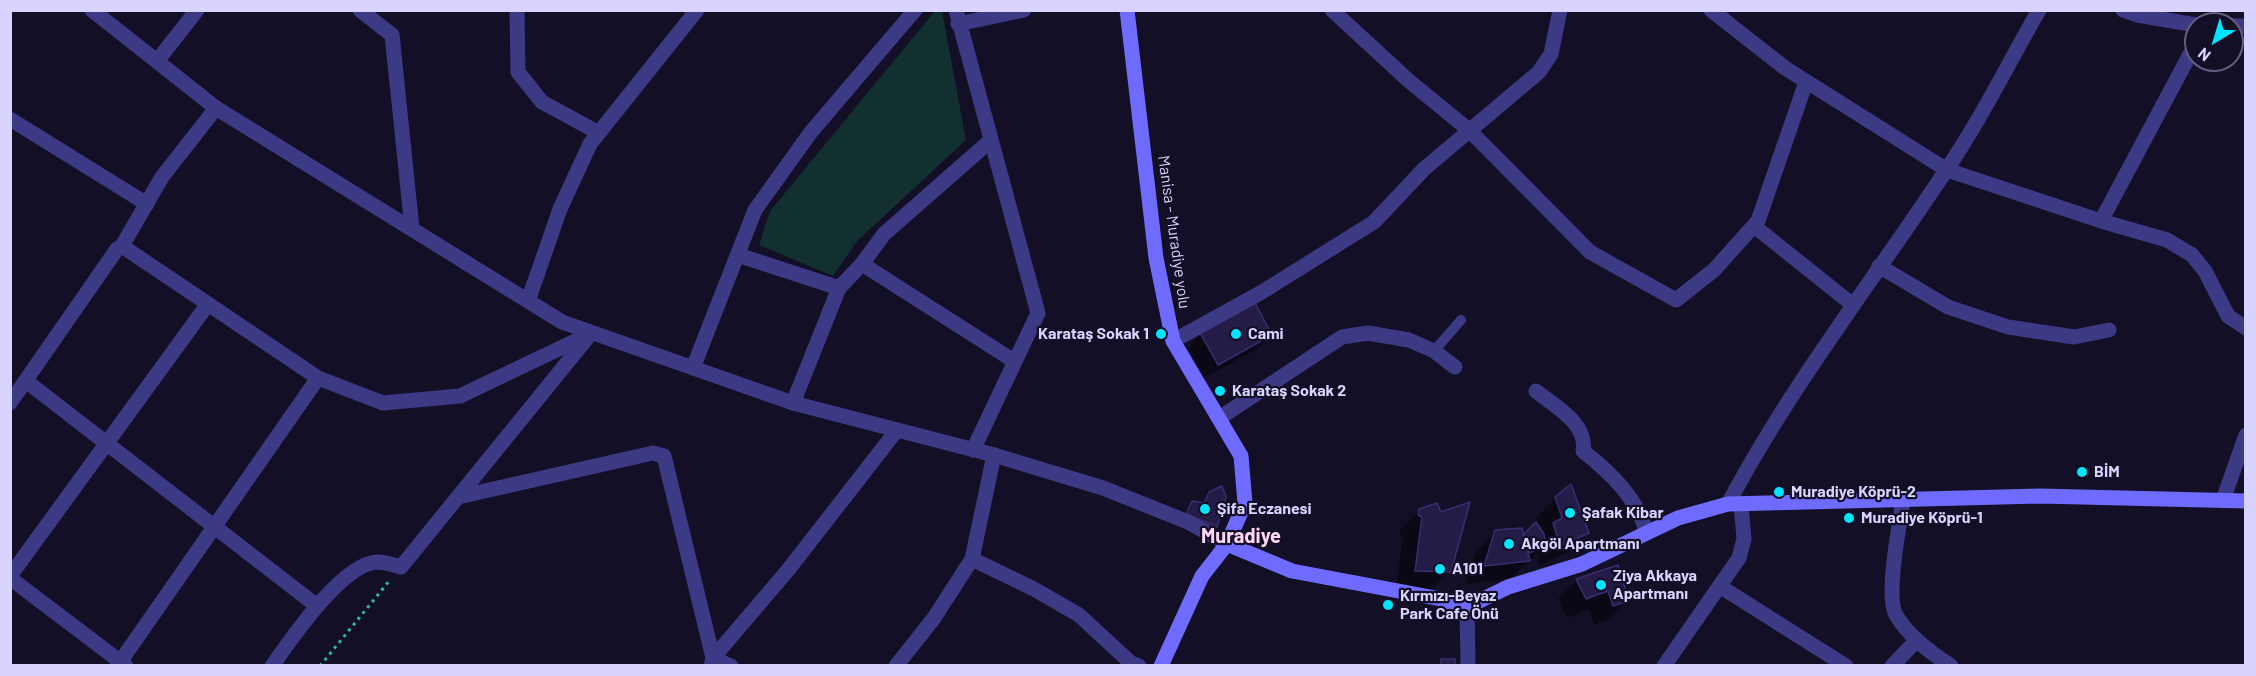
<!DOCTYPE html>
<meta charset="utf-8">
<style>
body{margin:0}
#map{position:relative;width:2256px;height:676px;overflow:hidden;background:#130f26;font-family:Barlow,sans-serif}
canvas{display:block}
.frame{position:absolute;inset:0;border:12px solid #d9d4ff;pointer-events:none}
.north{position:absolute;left:2184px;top:12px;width:60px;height:60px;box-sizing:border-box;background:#130f26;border:2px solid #625e7d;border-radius:50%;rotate:218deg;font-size:16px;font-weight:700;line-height:24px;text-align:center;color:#d9d4ff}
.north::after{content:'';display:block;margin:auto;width:21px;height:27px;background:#00e5ff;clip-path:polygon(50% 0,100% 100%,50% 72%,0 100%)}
</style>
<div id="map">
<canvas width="2256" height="676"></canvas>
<div class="frame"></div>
<div class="north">N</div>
</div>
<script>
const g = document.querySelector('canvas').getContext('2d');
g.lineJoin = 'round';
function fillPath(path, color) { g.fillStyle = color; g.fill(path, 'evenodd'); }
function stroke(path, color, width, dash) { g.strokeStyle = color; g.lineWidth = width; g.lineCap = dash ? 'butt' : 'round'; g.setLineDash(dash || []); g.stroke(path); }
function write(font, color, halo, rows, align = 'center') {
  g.font = font + ' Barlow,sans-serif'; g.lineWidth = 4.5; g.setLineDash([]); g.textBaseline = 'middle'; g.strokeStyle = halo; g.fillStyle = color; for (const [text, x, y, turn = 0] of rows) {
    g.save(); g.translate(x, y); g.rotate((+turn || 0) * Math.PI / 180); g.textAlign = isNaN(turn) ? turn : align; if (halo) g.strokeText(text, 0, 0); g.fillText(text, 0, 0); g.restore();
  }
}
fillPath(new Path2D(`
 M 935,11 L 942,11 L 966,140 L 857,241 L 833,276 L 759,245 L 770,211 Z`), '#12302f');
fillPath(new Path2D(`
 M 1201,334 L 1271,335 L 1257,349 L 1204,378 L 1188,348 Z
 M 1210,493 L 1225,497 L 1215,526 L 1209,533 L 1180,521 L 1193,502 L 1201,504 Z
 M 1556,498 L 1587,532 L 1568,552 L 1540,565 L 1537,553 L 1510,579 L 1466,584 L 1476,552 L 1496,532 L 1523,537 L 1536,524 L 1540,530 L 1536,518 Z
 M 1420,510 L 1449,571 L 1430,591 L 1396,590 L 1403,537 L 1400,535 L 1400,530 Z
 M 1617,567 L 1627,600 L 1608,620 L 1594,625 L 1589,609 L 1567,618 L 1558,599 L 1577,580 Z`), '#0007');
const building = new Path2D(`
 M 1255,303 L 1272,335 L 1218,365 L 1200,333 Z
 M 1571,484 L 1589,533 L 1560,546 L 1553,523 L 1562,518 L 1555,497 Z
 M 1222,486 L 1226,497 L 1217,527 L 1186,514 L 1192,501 L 1204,503 L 1209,492 Z
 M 1470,502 L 1451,572 L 1415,571 L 1422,517 L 1418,515 L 1419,509 L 1437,503 L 1441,512 Z
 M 1536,522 L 1544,534 L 1546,546 L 1529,553 L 1524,534 Z
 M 1522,528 L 1530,561 L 1484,566 L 1495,530 Z
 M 1618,565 L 1629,601 L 1613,606 L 1608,591 L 1586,599 L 1576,579 Z
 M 1441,659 L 1455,659 L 1455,666 L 1441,666 Z`);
fillPath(building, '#241b47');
stroke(building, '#3b2d73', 1.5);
stroke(new Path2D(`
 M 320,666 L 390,580`), '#2fb8b0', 3, [3, 4.5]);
stroke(new Path2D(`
 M 1434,351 L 1461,320`), '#3d3a85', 10);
stroke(new Path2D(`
 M 360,10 L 392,35 L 412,228
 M 517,10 L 518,72 L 542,102 L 599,133
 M 956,10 L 1038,313 L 973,450
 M 1332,10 L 1409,81 L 1469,130 L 1590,252 L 1676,300 L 1714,270 L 1758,221 L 1806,82
 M 1711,10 L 1785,68 L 1947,170 L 2101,221 L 2167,240 L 2192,255 L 2205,271 L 2228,316 L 2246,328
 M 2123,10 L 2137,15 L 2196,25
 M 958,24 L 1024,10
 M 2232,26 L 2246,26
 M 157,61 L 197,10
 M 10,119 L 147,204
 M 2101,221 L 2196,43
 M 1754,226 L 1853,305
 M 122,246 L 318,378 L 383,403 L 460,396 L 592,333
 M 738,255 L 839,288
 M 862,264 L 1014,361
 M 1879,266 L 1948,307 L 2008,327 L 2074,337 L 2109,330
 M 528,301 L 560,209 L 590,144 L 697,10
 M 1173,341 L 1262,292 L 1374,222 L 1424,169 L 1539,72 L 1551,54 L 1560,10
 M 693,368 L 755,210 L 811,132 L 915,10
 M 26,381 L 317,606
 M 1536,391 C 1554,406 1588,423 1583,451 C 1611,473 1637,498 1647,533
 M 10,403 L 117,249 L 122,246 L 162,177 L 216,108
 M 793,403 L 839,288 L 862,264 L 884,234 L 990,141
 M 1221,417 L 1342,337 L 1368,333 L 1409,340 L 1434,351 L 1455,367
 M 458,497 L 653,453 L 664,456 L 713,658 L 711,666
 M 1903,499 C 1900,525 1885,595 1896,615 C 1909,637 1930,652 1951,666
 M 2223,500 L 2246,435
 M 972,559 L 1034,589 L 1079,615 L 1131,663 L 1139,666
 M 10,576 L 208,304
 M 10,578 L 126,666
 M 1721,587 L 1846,666
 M 1467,607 L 1468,666
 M 713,658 L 788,570 L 897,430
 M 713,658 L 731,666
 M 120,662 L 318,378
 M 272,666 C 292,638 342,564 377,562 C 385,562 394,565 401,567 L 588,337
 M 896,666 L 934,618 L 972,559 L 994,455
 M 1664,666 L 1739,558 L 1744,539 L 1741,503
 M 1892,666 L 1916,641`), '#3d3a85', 15);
stroke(new Path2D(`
 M 92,10 L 216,108 L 562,322 L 793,403 L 994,455 L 1103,488 L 1188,522 L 1227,544
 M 1728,504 C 1790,387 1872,282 1945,172 C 1980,121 2008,64 2039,10`), '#3d3a85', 15);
stroke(new Path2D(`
 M 1127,10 L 1156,258 L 1173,341 L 1241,456 L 1245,503 L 1227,544 L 1202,576 L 1161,666
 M 1227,544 L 1292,571 L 1441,599 L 1467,607 L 1508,587 L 1582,564 L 1678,518 L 1728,504 L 2040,496 L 2246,501`), '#6f6bff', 15);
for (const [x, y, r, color] of [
 [1161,334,6,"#00e5ff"],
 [1236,334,6,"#00e5ff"],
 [1220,391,6,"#00e5ff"],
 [2082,472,6,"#00e5ff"],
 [1779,492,6,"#00e5ff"],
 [1205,509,6,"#00e5ff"],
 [1570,513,6,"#00e5ff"],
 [1849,518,6,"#00e5ff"],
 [1509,544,6,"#00e5ff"],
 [1440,569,6,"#00e5ff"],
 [1601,585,6,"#00e5ff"],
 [1388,605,6,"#00e5ff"]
]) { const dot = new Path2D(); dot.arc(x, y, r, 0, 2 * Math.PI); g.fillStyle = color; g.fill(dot); stroke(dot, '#130f26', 2); }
write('16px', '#d9d4ff', '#130f26', [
 ["Manisa - Muradiye yolu",1174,232,82]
]);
write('bold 16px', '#d9d4ff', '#130f26', [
 ["Karataş Sokak 1",1149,334,"right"],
 ["Cami",1248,334],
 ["Karataş Sokak 2",1232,391],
 ["BİM",2094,472],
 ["Muradiye Köprü-2",1791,492],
 ["Şifa Eczanesi",1217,509],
 ["Şafak Kibar",1582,513],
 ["Muradiye Köprü-1",1861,518],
 ["Akgöl Apartmanı",1521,544],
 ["A101",1452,569],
 ["Ziya Akkaya",1613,576],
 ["Apartmanı",1613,594],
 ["Kırmızı-Beyaz",1400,596],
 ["Park Cafe Önü",1400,614]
], 'left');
write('bold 20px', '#ffd6f0', '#130f26', [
 ["Muradiye",1241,536]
]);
</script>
